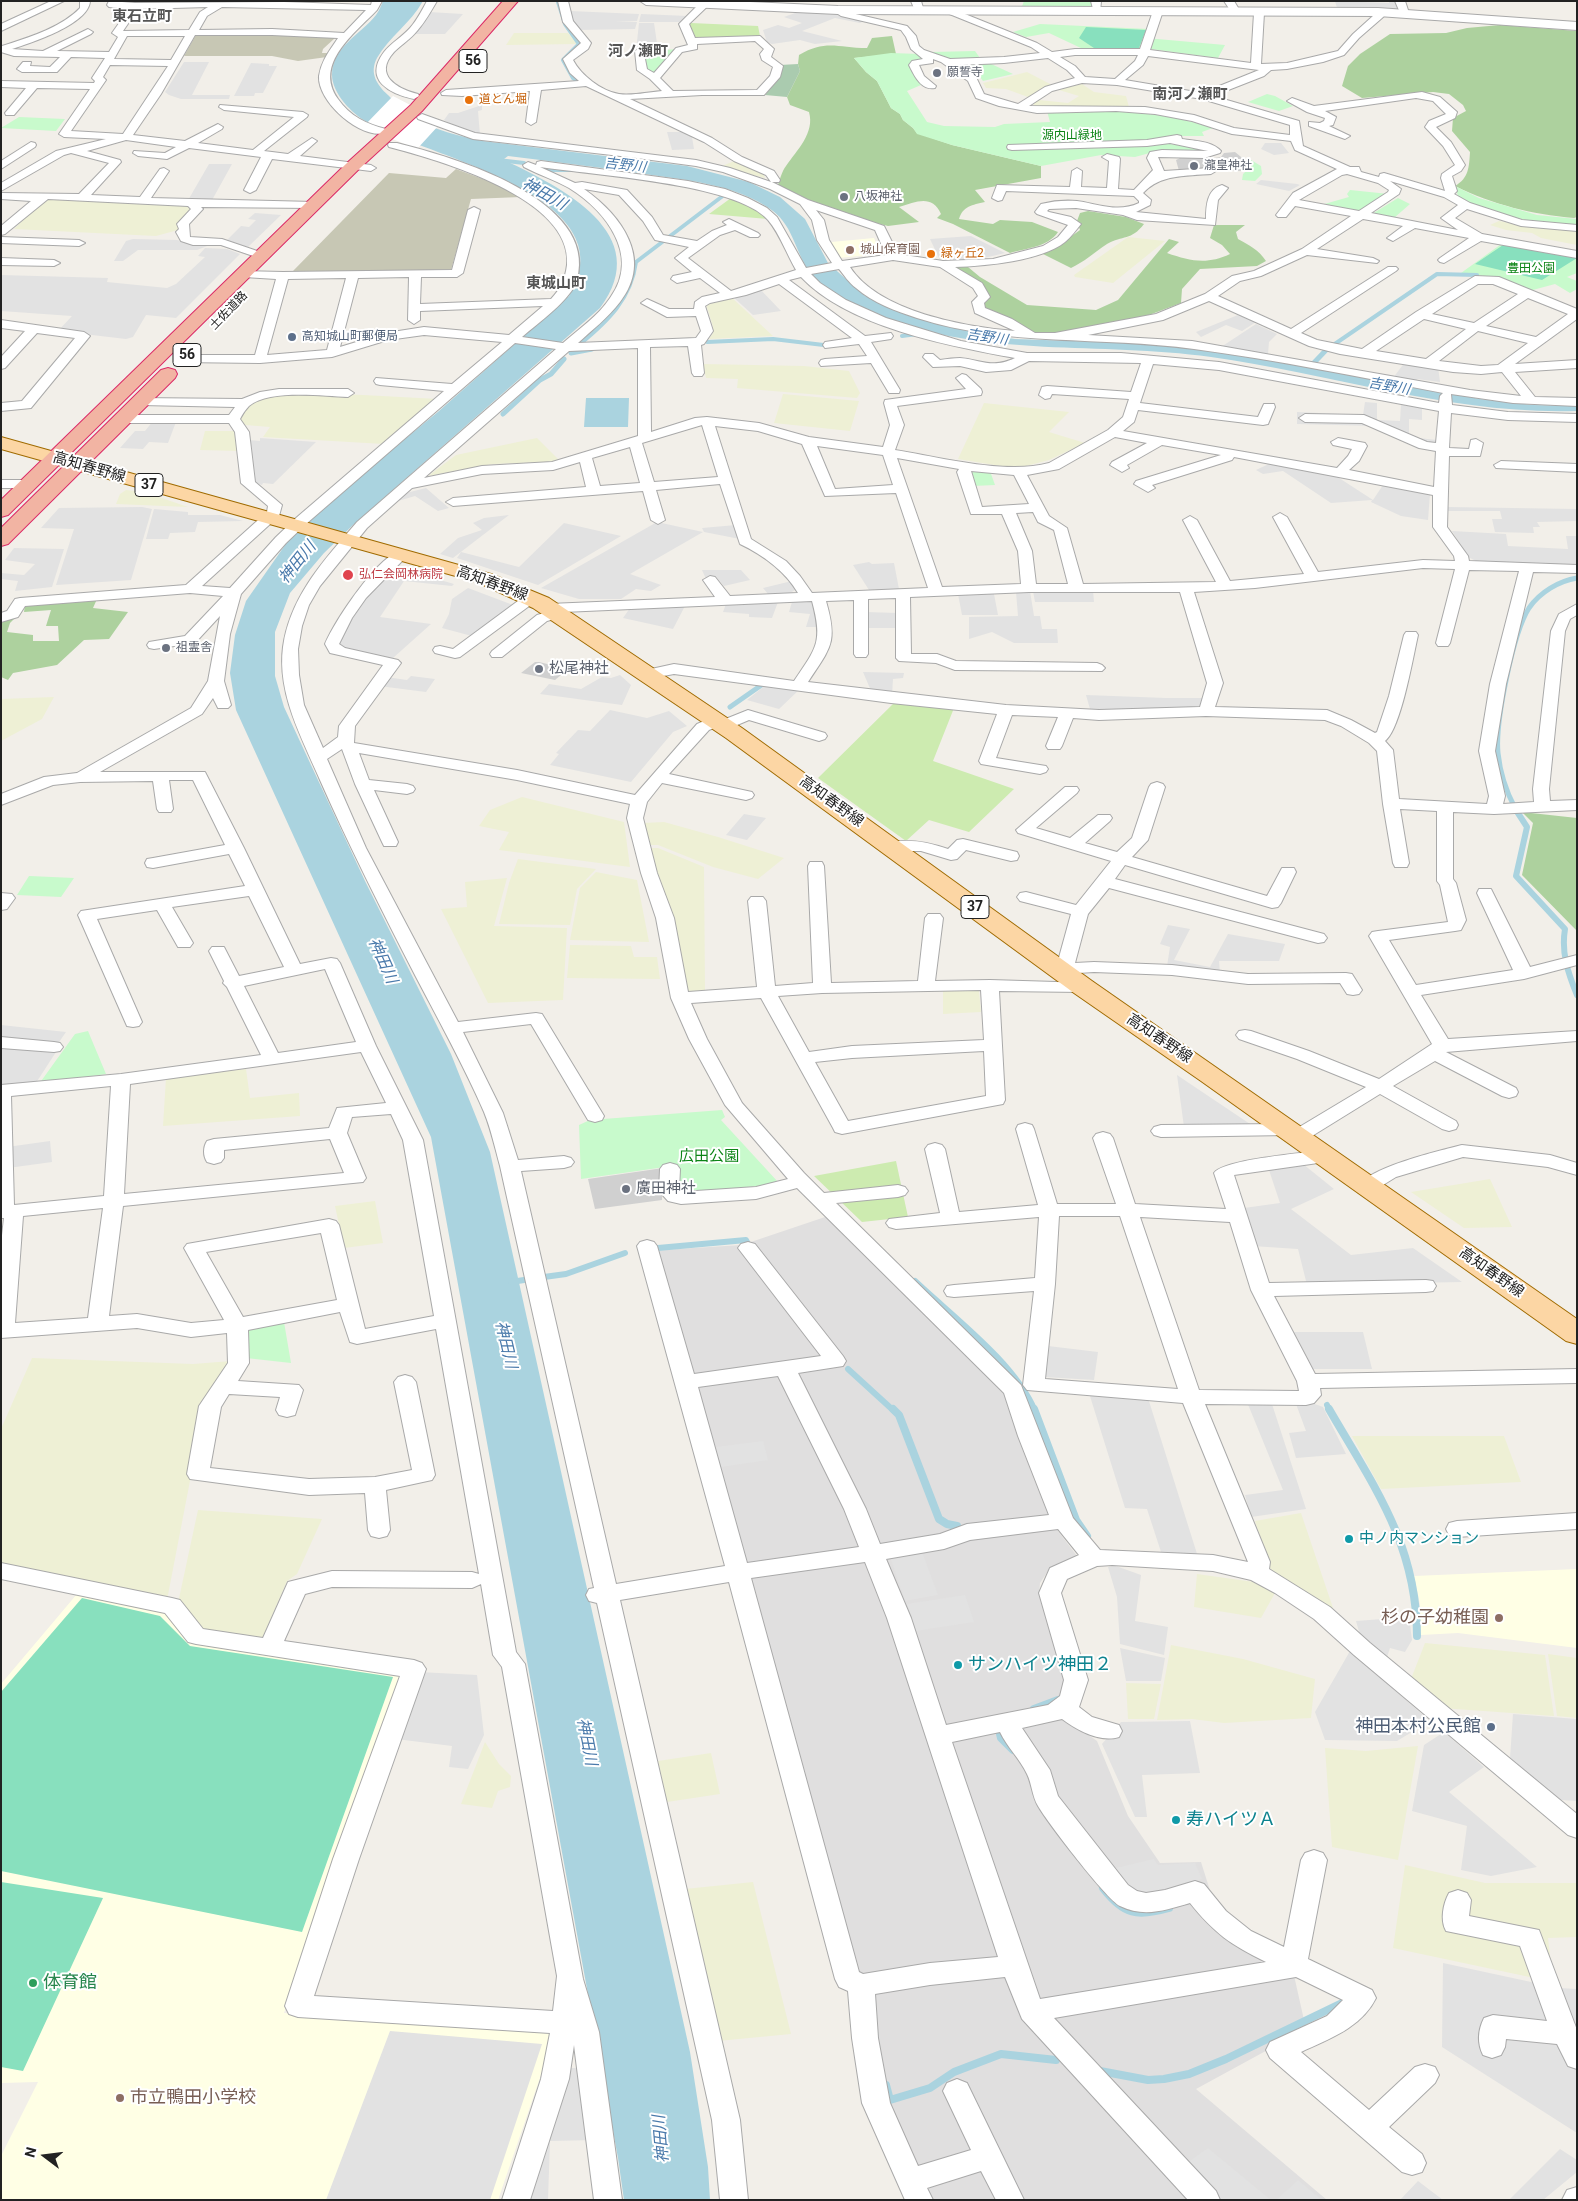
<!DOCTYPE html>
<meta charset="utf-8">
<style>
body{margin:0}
#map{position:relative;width:1578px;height:2201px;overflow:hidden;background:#f2efe9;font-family:Roboto,sans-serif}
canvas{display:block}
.frame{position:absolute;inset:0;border:2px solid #222;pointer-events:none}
.north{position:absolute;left:20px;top:2131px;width:50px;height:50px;-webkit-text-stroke:4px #fff;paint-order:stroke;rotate:285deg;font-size:14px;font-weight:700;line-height:20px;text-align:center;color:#222}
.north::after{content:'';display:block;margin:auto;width:18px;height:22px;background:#222;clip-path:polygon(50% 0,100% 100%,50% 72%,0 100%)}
</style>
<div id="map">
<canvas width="1578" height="2201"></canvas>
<div class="frame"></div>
<div class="north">N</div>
</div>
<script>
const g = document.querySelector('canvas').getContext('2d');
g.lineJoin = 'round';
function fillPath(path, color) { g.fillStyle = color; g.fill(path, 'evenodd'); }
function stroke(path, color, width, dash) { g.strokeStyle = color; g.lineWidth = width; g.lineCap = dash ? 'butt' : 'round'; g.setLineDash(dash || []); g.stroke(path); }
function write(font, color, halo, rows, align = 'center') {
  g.font = font + ' Roboto,"Noto Sans JP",sans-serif'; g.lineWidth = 4; g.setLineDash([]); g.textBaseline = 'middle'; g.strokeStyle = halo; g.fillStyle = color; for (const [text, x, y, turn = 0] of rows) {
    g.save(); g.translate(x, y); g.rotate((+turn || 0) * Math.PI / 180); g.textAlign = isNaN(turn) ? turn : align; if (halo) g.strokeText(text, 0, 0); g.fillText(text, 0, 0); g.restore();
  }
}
fillPath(new Path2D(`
 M 831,1215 L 1008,1391 L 1058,1531 L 1077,1556 L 1050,1568 L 1040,1583 L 1039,1595 L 1070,1673 L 1065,1718 L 1097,1741 L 1128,1816 L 1160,1863 L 1201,1862 L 1213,1900 L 1231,1923 L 1289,1953 L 1306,2029 L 1196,2089 L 1327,2200 L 906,2200 L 869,2116 L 846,1985 L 645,1251 L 742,1245 Z`), '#e0dfdf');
fillPath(new Path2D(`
 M 874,238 L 881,254 L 838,258 L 831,242 Z
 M 1577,1569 L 1577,1648 L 1458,1633 L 1421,1635 L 1420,1604 L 1414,1576 Z
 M 77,1594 L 165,1611 L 192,1641 L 403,1674 L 284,2013 L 555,2034 L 498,2200 L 1,2200 L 1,2156 L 38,2082 L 1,2083 L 1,1684 Z`), '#ffffe5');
fillPath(new Path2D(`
 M 1235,152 L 1246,161 L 1246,171 L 1179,171 L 1176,160 L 1182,157 L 1214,158 L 1221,157 L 1224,153 Z
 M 535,662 L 539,662 L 568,669 L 555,680 L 521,673 Z
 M 663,1168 L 662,1200 L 595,1209 L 588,1179 Z`), '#d0d0d0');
fillPath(new Path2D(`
 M 270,32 L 335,38 L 323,49 L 322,53 L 329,53 L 327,57 L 298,61 L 272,56 L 184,56 L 197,33 Z
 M 456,169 L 499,185 L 521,197 L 471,199 L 451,270 L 445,272 L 299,274 L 293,271 L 389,173 L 446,178 Z`), '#c7c7b4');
fillPath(new Path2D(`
 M 514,33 L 568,33 L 577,44 L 506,45 Z
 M 1027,72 L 1052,85 L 1028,97 L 1006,89 L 986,88 L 983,83 Z
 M 1079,82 L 1094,92 L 1126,96 L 1129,107 L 1035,106 L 1032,103 L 1039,100 L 1068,103 L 1079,96 L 1059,90 Z
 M 734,161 L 763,173 L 765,178 L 720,167 Z
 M 52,199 L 188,204 L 194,208 L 179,225 L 178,230 L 156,236 L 14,229 L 29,214 L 47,200 Z
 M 1499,221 L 1544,229 L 1577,230 L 1577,245 L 1541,238 L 1532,233 L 1506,230 L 1490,225 Z
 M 1128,237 L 1165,241 L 1113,283 L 1075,277 L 1074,275 Z
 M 730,296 L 773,336 L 709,339 L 713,333 L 713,327 L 706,304 Z
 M 703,364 L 804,366 L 849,371 L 860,393 L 857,398 L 737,388 L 738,379 L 706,378 Z
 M 309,393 L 363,395 L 438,399 L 384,444 L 263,437 L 270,427 L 245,425 L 239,418 L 248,404 L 266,395 Z
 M 783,394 L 859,401 L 850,431 L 774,423 Z
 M 984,403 L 1069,412 L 1049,432 L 1085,443 L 1049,460 L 1022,467 L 1007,467 L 958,459 Z
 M 205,431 L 235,431 L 238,451 L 200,450 Z
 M 537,438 L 559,460 L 545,462 L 493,464 L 428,476 L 456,455 Z
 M 126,490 L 144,492 L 188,507 L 116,504 L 120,494 Z
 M 54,697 L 42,719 L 1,741 L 1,699 Z
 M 522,797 L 624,822 L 630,867 L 499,850 L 509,832 L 479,826 L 490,810 Z
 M 664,822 L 718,837 L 784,858 L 758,879 L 713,867 L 658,845 L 648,845 L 643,823 Z
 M 647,848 L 658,848 L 704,867 L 705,990 L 684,993 Z
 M 518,859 L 596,869 L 577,889 L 570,925 L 499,924 L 509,883 Z
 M 596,872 L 637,880 L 649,942 L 570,940 L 580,888 Z
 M 507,878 L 494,926 L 567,928 L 563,1000 L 488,1003 L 441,909 L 467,907 L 465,882 Z
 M 570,945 L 631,946 L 634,957 L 657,957 L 660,979 L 567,978 Z
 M 943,991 L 979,991 L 981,1012 L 943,1014 Z
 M 246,1069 L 250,1098 L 299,1093 L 300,1116 L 163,1126 L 166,1078 Z
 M 1490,1179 L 1512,1227 L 1464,1228 L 1411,1192 Z
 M 375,1201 L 383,1243 L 344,1248 L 335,1206 Z
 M 32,1358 L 193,1364 L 231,1361 L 206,1398 L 167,1600 L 1,1566 L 1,1429 Z
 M 1352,1436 L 1504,1436 L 1521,1482 L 1381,1489 Z
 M 198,1510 L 322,1519 L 297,1574 L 287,1581 L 262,1639 L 202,1630 L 178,1603 Z
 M 1301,1513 L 1334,1611 L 1273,1577 L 1255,1521 Z
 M 1197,1574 L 1254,1582 L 1275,1593 L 1261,1618 L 1194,1607 Z
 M 1425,1643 L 1545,1655 L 1554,1716 L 1441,1708 L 1409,1684 Z
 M 1171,1645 L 1243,1659 L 1315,1679 L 1311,1718 L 1224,1723 L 1192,1719 L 1157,1720 Z
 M 1548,1654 L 1577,1658 L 1577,1718 L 1557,1716 Z
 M 1126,1683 L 1161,1684 L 1154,1719 L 1128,1719 Z
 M 485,1742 L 499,1764 L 511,1776 L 510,1787 L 498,1791 L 492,1808 L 461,1804 Z
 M 1418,1746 L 1398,1860 L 1332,1847 L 1325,1748 L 1366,1751 Z
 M 711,1753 L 720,1794 L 667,1802 L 658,1761 Z
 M 1405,1865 L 1485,1883 L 1577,1883 L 1577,1937 L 1548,1938 L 1553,1982 L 1393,1948 Z
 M 753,1882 L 791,2034 L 718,2041 L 685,1889 Z`), '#eef0d5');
fillPath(new Path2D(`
 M 691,23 L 758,26 L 760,36 L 694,39 L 687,25 Z
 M 731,198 L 750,205 L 768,219 L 709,214 Z
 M 895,702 L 954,708 L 933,761 L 1014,789 L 969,832 L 929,820 L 906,841 L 818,778 Z
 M 896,1161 L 908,1217 L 862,1222 L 814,1176 Z`), '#cdebb0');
fillPath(new Path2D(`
 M 1500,25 L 1577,31 L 1577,217 L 1574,218 C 1531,214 1494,205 1455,186 C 1469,178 1469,167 1470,152 L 1452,131 L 1453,118 L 1466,111 L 1463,105 L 1449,94 L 1433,92 L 1362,98 L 1342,86 L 1348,66 L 1360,54 L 1390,34 L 1446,33 L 1467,28 Z
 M 892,36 L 896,54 L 854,58 L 866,72 L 877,81 L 891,108 L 900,114 L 903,120 L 913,128 L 917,133 L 952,145 L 1041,166 L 1041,178 L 975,190 L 985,202 C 972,205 963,206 959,219 L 993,224 L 1000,220 L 1032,222 L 1058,232 C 1048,247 1027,248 1010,253 L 953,224 L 937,218 L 941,214 C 932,194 916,202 899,207 L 919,222 L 888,226 L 860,219 L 833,211 L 778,185 C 780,179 782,171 786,166 C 797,150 815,133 809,112 L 790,105 L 787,97 L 800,71 L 798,64 L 799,55 C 826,39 838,48 867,48 L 872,38 Z
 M 1088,211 L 1126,217 L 1144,224 C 1131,241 1123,235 1107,244 C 1095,252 1084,262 1071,268 L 1041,253 L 1058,246 L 1080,230 L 1077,221 L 1080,213 Z
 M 1214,225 L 1245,225 L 1236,232 L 1238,239 C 1249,245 1259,250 1266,261 L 1257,266 L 1200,269 L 1182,289 L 1181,303 L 1141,318 L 1054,334 L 1034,333 L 983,310 L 981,302 L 988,298 L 948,265 L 968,267 L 980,277 L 1027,305 L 1096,310 L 1118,300 L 1169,239 L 1179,242 L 1167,253 C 1190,261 1207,265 1230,254 L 1222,245 L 1210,238 Z
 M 97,599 L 93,608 L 128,612 L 109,639 L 84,640 L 57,665 L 13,673 L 8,680 L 1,677 L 1,620 L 18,615 L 10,623 L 7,632 L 33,635 L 33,641 L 59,641 L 58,626 L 46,626 L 51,610 L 24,612 L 25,605 Z
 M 1522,812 L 1577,818 L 1577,931 L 1522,875 L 1533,823 Z`), '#add19e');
fillPath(new Path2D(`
 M 798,64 L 800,71 L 787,97 L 765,95 L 782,73 L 780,65 Z`), '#aacbaf');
fillPath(new Path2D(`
 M 1024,1 L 1093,1 L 1091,8 L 1021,9 Z
 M 1040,24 L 1149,29 L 1146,38 L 1225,45 L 1218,58 L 1143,48 L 1083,49 L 1049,33 L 1026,37 L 1013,32 Z
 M 677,49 L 655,73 L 646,69 L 643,52 Z
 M 975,51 L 980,58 L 951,59 L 931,52 Z
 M 891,53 L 919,54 L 924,59 L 911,69 L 921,85 L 907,91 L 927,122 L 944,126 L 995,127 L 1004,124 L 1050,122 L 1047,111 C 1107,111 1155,109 1213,128 L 1202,132 L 1204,136 L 1172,136 L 1170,144 L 1209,150 L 1157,151 L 1135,157 L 1101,155 L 1041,166 L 952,145 L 917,134 L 913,128 L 903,120 L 900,114 L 891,108 L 877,81 L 866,72 L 854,58 Z
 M 989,63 L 1013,74 L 983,81 L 980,77 L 964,66 Z
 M 1267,94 L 1275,96 L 1293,106 L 1279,111 L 1248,102 Z
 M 19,117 L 65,119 L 56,131 L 1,128 Z
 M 1251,160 L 1261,166 L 1262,174 L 1255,181 L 1242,180 L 1243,174 L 1246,171 L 1246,161 Z
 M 1455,186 L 1479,198 L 1537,215 L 1577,219 L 1577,226 C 1536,222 1494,218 1458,196 Z
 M 1350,190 L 1389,194 L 1362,212 L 1321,205 L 1349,197 L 1347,194 Z
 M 1398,198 L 1410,204 L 1394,218 L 1372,214 Z
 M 1504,242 L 1577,257 L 1577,273 L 1567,277 L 1577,281 L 1577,289 L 1570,293 L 1555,284 L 1529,291 L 1499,278 L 1461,273 Z
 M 978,471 L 990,471 L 995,485 L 973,486 L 971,472 Z
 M 29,876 L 30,876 L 74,878 L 61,897 L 17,895 Z
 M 88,1031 L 106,1074 L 39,1084 L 75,1034 Z
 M 722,1110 L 725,1117 L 721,1120 L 778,1182 L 769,1185 L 684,1193 L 680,1192 L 665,1167 L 581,1179 L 579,1125 L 590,1120 Z
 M 284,1322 L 291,1363 L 246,1358 L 249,1326 Z`), '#c8facc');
fillPath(new Path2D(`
 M 1086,27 L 1146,30 L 1139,48 L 1094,48 L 1079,38 Z
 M 1506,243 L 1577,258 L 1542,280 L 1475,264 Z
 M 82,1598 L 160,1616 L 190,1646 L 393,1677 L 302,1932 L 1,1871 L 1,1692 Z
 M 1,1882 L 103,1898 L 23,2071 L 1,2067 Z`), '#88e0be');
fillPath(new Path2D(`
 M 1335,1 L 1389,3 L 1389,1 L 1395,1 L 1399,10 L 1337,8 Z
 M 570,11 L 639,14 L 637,21 L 615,21 L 637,22 L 635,29 L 577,30 L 572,21 Z
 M 429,12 L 463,14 L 445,34 L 414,34 Z
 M 795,13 L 832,13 L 864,21 L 860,23 L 835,18 L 802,31 L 842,41 L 815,44 L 800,40 L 772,44 L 767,42 L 763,30 L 778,25 L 789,28 L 802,23 L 784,17 Z
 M 641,14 L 688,16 L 682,22 L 639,22 Z
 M 639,23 L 654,23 L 658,50 L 636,51 Z
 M 184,62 L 209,62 L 192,95 L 230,95 L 229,99 L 181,99 L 169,95 L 165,92 Z
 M 251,63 L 269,64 L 269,66 L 277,66 L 263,93 L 255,93 L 254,96 L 234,96 Z
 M 482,105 L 482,110 L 478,111 L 480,135 L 458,129 L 444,120 L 449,113 L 458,113 Z
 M 667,132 L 682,132 L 692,137 L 694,149 L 672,150 Z
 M 1265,143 L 1281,143 L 1289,153 L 1274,155 L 1261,149 Z
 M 209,164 L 232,164 L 211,202 L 187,202 Z
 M 1261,180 L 1297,184 L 1300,185 L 1289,191 L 1256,184 Z
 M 255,213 L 281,215 L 248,247 L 226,241 L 241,226 L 249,227 L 256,220 L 248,219 Z
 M 971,236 L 1005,253 L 971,261 L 940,260 L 930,239 Z
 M 133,239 L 177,240 L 189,243 L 212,244 L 197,250 L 138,250 L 123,261 L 114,261 L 126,241 Z
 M 205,248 L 227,249 L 240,254 L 176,318 L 146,315 L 133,337 L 126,339 L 58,331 L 72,316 L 1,311 L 1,275 L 108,278 L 107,282 L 167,288 L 176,284 L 205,257 L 198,256 Z
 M 759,288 L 781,311 L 753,315 L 732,296 Z
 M 1238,315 L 1256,322 L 1242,331 L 1226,325 L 1201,337 L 1196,332 Z
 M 1256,324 L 1277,334 L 1269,342 L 1268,354 L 1221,347 Z
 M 1405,362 L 1438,367 L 1440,382 L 1417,379 L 1415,382 L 1393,378 Z
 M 1365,402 L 1377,403 L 1377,420 L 1400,421 L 1401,405 L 1422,406 L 1422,420 L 1409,419 L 1409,437 L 1437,440 L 1437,453 L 1375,426 L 1297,424 L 1297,412 L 1363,415 Z
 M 153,421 L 176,422 L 168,443 L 149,442 L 143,449 L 120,448 L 135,431 L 145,431 Z
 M 260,438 L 316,442 L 273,484 L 263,483 L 262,485 L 253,482 L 249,440 L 260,441 Z
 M 1271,463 L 1336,476 L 1373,500 L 1383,485 L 1430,494 L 1428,520 L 1401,516 L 1371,502 L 1372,500 L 1331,503 L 1283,471 L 1263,474 L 1256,470 Z
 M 426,488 L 449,508 L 438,511 L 415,496 L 398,501 L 406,493 Z
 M 142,507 L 152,509 L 131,580 L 56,585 L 74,529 L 41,528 L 59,508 Z
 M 1447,507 L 1577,509 L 1577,521 L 1537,522 L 1540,527 L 1533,527 L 1534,533 L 1495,532 L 1492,519 L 1502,519 L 1500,511 L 1447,511 Z
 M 154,509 L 188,512 L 188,515 L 220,515 L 243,521 L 198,522 L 195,532 L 170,533 L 168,539 L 146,539 Z
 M 509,515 L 453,558 L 440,554 L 458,538 L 482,530 L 473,523 L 484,518 Z
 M 657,522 L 703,532 L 630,574 L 661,585 L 651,591 L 636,589 L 621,599 L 579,599 L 541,588 Z
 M 564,523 L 621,536 L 538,585 L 457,558 L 461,552 L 519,567 Z
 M 736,525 L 740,539 L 704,532 L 702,528 Z
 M 1452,531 L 1506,534 L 1508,546 L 1568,549 L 1566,536 L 1577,536 L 1577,567 L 1476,561 L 1468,557 Z
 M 14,548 L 64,549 L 52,587 L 15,591 L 18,581 L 1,579 L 1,573 L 24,575 L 35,564 L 5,560 Z
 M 869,562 L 872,564 L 894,563 L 899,589 L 869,590 L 853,565 Z
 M 403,569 L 454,584 L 452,586 L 404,581 L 380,617 L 431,624 L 393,658 L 342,648 L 339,645 L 349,623 L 365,599 L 386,575 L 396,576 Z
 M 702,570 L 741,570 L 750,580 L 724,586 L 716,577 L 706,579 Z
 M 792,581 L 797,589 L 788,594 L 768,594 L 763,588 Z
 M 468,588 L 513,605 L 472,636 L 442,628 L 449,614 L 452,599 Z
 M 1093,590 L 1094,602 L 1035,602 L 1033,591 Z
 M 1030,591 L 1034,616 L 1040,616 L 1042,629 L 1057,629 L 1058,643 L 1014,643 L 992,632 L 969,639 L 969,617 L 1018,616 L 1016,592 Z
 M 958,594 L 994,594 L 998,615 L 962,615 Z
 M 816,601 L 824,627 L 806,627 L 810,614 L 789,612 L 792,602 Z
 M 778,602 L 772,618 L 749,617 L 749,614 L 723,612 L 726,604 Z
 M 685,606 L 673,629 L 623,618 L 630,608 Z
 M 865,612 L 898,613 L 899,628 L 864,628 Z
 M 863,672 L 904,673 L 903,678 L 893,679 L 892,695 L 872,693 Z
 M 620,675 L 631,685 L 622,705 L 540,694 L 549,684 L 581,689 L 602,677 L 611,678 Z
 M 411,676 L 435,679 L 426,692 L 379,686 L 386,677 L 407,680 Z
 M 767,684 L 800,689 L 779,709 L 747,700 Z
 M 1086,695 L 1166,698 L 1206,698 L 1205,706 L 1151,711 L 1090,709 Z
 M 610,710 L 647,718 L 669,711 L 687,726 L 673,732 L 631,782 L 550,765 L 559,754 L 556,753 L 578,730 L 590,731 Z
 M 744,814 L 766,818 L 747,840 L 726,835 Z
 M 1168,925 L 1190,929 L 1174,960 L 1210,967 L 1228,934 L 1285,944 L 1279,961 L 1219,961 L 1220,974 L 1167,966 L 1170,947 L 1160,944 Z
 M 1,1025 L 66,1032 L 57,1045 L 1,1039 Z
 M 1,1046 L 56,1052 L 34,1086 L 1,1086 Z
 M 1177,1075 L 1256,1128 L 1184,1127 Z
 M 50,1141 L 52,1162 L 8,1168 L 7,1147 Z
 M 1303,1164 L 1334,1189 L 1291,1209 L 1351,1255 L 1413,1248 L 1462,1282 L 1307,1285 L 1298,1249 L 1253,1246 L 1244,1208 L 1280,1203 L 1269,1170 Z
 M 1294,1332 L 1363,1332 L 1372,1369 L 1313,1369 Z
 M 1048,1346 L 1098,1352 L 1094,1380 L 1045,1377 Z
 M 1089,1393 L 1148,1398 L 1198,1557 L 1162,1555 L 1147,1509 L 1125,1508 Z
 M 1247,1402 L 1272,1404 L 1306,1509 L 1251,1517 L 1245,1495 L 1283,1490 Z
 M 1312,1403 L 1323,1407 L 1346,1454 L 1296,1458 L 1289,1433 L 1306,1431 L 1296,1404 Z
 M 763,1441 L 768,1460 L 721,1467 L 716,1447 Z
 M 921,1549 L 938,1595 L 905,1601 L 889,1554 Z
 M 1116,1566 L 1141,1575 L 1135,1621 L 1168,1627 L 1164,1655 L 1120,1644 L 1117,1597 L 1108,1567 Z
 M 965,1595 L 974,1622 L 915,1631 L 907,1604 Z
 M 1409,1617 L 1412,1640 L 1405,1652 L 1390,1648 L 1386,1660 L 1362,1642 L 1356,1621 Z
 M 1120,1648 L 1165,1658 L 1161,1681 L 1126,1681 Z
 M 1350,1651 L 1430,1721 L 1397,1741 L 1325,1740 L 1315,1712 Z
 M 419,1672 L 477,1675 L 484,1735 L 468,1769 L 449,1767 L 452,1746 L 396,1739 Z
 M 1513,1714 L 1577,1719 L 1577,1801 L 1561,1800 L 1510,1759 Z
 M 1190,1721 L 1200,1773 L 1142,1775 L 1147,1817 L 1135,1817 L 1102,1744 L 1121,1722 Z
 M 1444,1732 L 1484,1767 L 1449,1792 L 1537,1867 L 1491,1876 L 1461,1870 L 1467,1826 L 1412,1811 L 1424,1745 Z
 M 1154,1859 L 1158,1865 L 1195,1863 L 1202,1879 L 1135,1898 L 1116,1868 Z
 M 1443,1963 L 1559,1988 L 1577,1989 L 1577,2133 L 1442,2047 Z
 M 390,2031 L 542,2044 L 490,2200 L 326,2200 Z
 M 584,2067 L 595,2140 L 550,2141 L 548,2200 L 521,2200 L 563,2069 Z
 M 1208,2148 L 1271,2200 L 1218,2200 L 1184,2165 Z
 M 1560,2149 L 1577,2160 L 1577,2172 L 1543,2200 L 1509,2200 Z
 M 1298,2180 L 1322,2200 L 1276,2200 Z
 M 1418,2181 L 1443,2200 L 1400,2200 Z`), '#e2e2e2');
fillPath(new Path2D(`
 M 383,1 L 423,1 C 410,24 389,37 377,58 C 369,73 377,85 388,95 C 396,103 403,113 413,118 C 435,130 459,136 483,141 L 687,166 L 749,182 L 780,197 L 805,219 L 828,263 L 865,296 L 919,317 L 977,333 L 1015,339 L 1132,343 L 1192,348 L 1262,359 L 1480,399 L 1533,405 L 1577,406 L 1577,411 C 1453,415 1332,374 1211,357 C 1097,341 990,359 879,316 C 859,308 825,291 811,274 C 796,255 794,227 773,211 C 735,183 683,180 638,173 C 595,167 551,161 508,156 L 504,159 L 506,161 C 561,187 656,234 600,308 L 353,525 L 324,553 L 290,593 L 275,632 L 275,676 L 284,707 L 365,881 L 451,1054 L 490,1152 L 690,2052 L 708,2167 L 710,2200 L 624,2200 L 618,2158 L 431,1137 L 236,710 L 230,673 L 235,635 L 246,601 L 290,538 L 343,490 L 439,411 L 569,296 C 632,195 423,156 367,122 C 352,114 332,93 332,75 C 332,47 361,34 376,15 C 379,11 381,6 383,1 Z
 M 586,398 L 629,398 L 628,427 L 584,427 Z`), '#aad3df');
fillPath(new Path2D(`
 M 393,96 L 418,109 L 413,115 L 439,125 L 417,149 L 390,138 L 388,140 L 364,126 Z`), '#fff');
stroke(new Path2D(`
 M 558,2 L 565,24 L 579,44 L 563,60 L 573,78 L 584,85
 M 498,160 L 524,163
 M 546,170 L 570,170
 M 902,336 L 917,334
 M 707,342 L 773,339 L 832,346
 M 580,344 C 608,321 631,299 636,262 L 724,195
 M 588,350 L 592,349
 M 1326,350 L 1437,274 L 1477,275`), '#aad3df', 4);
stroke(new Path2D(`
 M 571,353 L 592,349
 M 1309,368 L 1328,348
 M 503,414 L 540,380 L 551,374 L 564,359
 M 730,707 L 763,684
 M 1515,808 C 1506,791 1500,772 1498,753 C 1495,723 1513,633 1529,608 C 1540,592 1559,581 1577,578`), '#aad3df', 5);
stroke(new Path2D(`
 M 1514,807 L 1527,827 L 1516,876 L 1565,929 C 1561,953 1568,973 1577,995
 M 658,1248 L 746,1240 L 747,1242
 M 544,1277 L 566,1274 L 625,1253
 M 915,1281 C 953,1317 1015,1363 1035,1411
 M 511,1282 L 524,1280
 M 848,1369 L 894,1411
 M 1327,1405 L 1330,1411`), '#aad3df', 6);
stroke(new Path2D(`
 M 893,1409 L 899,1415 L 939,1519 L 947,1524 L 957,1526
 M 1034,1409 L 1076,1520 L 1087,1536
 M 1329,1409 C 1373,1485 1417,1544 1417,1636
 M 1034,1709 L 1058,1700
 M 1000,1734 L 1001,1738 L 1013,1750
 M 1103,1888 C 1124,1915 1137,1917 1169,1908
 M 1100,2071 L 1148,2080 L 1164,2079 L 1189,2074 L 1226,2059 L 1344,2002
 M 886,2085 L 890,2100 L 930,2088 L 954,2072 L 1001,2054 L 1056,2060`), '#aad3df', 8);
const minor = new Path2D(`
 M 51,1 L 64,1 L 1,31 L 1,24 Z
 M 80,1 L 90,1 C 89,24 31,43 12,49 L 43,51 L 88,29 L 93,32 L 91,34 L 57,51 L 109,52 L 118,37 L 112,33 L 129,9 L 109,7 L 107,5 L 109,1 L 135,3 L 284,2 L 371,5 L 372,1 L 382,1 L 377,10 C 355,33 313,64 338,99 C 350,116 366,124 386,129 L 387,131 L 386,133 C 360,140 317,101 319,76 C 321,61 330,50 338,38 L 272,35 L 195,35 L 161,94 L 133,135 L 185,141 L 218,124 L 223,127 L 222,129 L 198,143 L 253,150 L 294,117 L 224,110 L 219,107 L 220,105 L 303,112 L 308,115 L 307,117 L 264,151 L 288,154 L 312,138 L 317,141 L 300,156 L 371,165 L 376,168 L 371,171 L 272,159 L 256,190 L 250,193 L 244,190 L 261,157 L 189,148 L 167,159 L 138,156 L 133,153 L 134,151 L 165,153 L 176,147 L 126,140 L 87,151 L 120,160 L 121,162 L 91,195 L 140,197 L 160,169 L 164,168 L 169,171 L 151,198 L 314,202 L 320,205 L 314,208 L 201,207 L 203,209 L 189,224 L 190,237 L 222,239 L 266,254 L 268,256 L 266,258 L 262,259 L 221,245 L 193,245 L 181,241 L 176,232 L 179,229 L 177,224 L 191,209 L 188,206 L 48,199 L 5,234 L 1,235 L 1,226 L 31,201 L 1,199 L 1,193 L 79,194 L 109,163 L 71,153 L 64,155 L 1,191 L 1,183 L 56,151 L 106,139 L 64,137 L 59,134 L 90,89 L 37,88 L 14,115 L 6,115 L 5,113 L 26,88 L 1,87 L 1,81 L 94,83 L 95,81 L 92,78 L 105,58 L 71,57 L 57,72 L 22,72 L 17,69 L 23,62 L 31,62 L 30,66 L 50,67 L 60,57 L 14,56 L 1,52 L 2,46 C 27,38 61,28 80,8 ZM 208,7 L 200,12 L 189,30 L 123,31 L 138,9 ZM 222,7 L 366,10 L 344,33 L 272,29 L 199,30 L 207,16 ZM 127,36 L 185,36 L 171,60 L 114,59 ZM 110,65 L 168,66 L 123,134 L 71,131 L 106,80 L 103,77 Z
 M 427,1 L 437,1 C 431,11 425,22 417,31 C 411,39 402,44 394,52 C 373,75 397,89 418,94 L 419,96 L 414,99 C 390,94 363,80 384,52 C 391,43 402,37 410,28 C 417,20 422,10 427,1 Z
 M 558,1 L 568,1 L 573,21 L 591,43 L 588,49 L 573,60 C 581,75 601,91 619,94 C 632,96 649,92 662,91 L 650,79 L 637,70 L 635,51 L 640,48 L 643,49 L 647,69 L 654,73 L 676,48 L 688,45 L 679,24 L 702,1 L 713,1 L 689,24 L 695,38 L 760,36 L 774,49 L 771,57 L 783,66 L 780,77 L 764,95 L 702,95 L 630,99 L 712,138 L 742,157 L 774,171 L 780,180 L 779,182 L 772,182 L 808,200 L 884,226 L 898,254 L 943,261 L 993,259 L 1043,246 L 1058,237 L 1068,225 L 1037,214 L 1035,212 L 1041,204 C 1053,201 1065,200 1077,201 C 1098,204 1118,213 1139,203 L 1139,201 L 1134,196 L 1006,191 L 1002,200 L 998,201 L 992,198 L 997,185 L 1070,187 L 1072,171 L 1077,168 L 1082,171 L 1081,187 L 1107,188 L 1109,161 L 1102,157 L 1107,154 L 1119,157 L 1120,159 L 1118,189 L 1134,190 L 1153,170 L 1147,158 L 1150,152 L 1162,150 L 1208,151 L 1170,143 L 1147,146 L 1012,150 L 1008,149 L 1007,147 L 1008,145 L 1147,140 L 1177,135 L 1181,136 L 1182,139 C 1195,141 1212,141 1221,151 L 1220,153 L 1204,158 L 1158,157 L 1164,171 L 1211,168 L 1216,171 L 1211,174 C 1186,176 1161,174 1143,193 L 1151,200 L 1150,205 L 1136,212 L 1206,219 C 1206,206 1207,189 1222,185 L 1228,188 L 1218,200 L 1215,225 L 1137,220 L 1123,215 L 1076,208 L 1049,209 L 1047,211 L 1049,212 L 1071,217 L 1081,224 C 1076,230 1071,237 1065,242 C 1041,261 986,266 955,267 L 982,283 L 990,297 L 984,303 L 985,308 L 1012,319 L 1035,333 L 1055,333 L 1156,314 L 1205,294 L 1232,276 L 1254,271 L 1302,249 L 1351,216 L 1295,206 L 1286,217 L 1278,217 L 1276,215 L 1293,193 L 1337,169 L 1295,150 L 1291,141 L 1232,134 L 1192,121 L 1155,114 L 1116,111 L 1037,113 L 999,106 L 976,98 L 968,81 L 941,62 L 933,59 L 933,63 L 919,65 L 924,76 L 936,86 L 935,88 C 921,91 914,75 909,65 L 912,61 L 923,59 L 911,49 L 906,37 L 901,30 L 841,16 L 835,12 L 835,8 L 838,7 L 847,12 L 907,26 L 916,36 L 919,46 L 924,50 L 950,59 L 1004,57 L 1040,53 L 1031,47 L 947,13 L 947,9 L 950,8 L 1037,43 L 1052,52 L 1075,49 L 1140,49 L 1153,11 L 1158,8 L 1163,11 L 1150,50 L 1251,63 L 1254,13 L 1259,10 L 1264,13 L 1261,64 L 1287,63 L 1338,51 L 1353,34 L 1374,15 L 1375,10 L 1381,10 L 1384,16 L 1382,18 L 1359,38 L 1344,55 L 1323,62 L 1287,69 L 1271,70 L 1264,76 L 1213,96 L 1299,121 L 1303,146 L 1350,167 L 1359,167 L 1361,172 L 1379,177 L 1380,174 L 1384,173 L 1445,191 L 1441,178 L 1442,174 L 1455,165 L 1443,146 L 1425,127 L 1429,121 L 1446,114 L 1433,101 L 1416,98 L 1325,111 L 1336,117 L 1333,125 L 1329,126 L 1350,136 L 1345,139 L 1309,126 L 1309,122 L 1320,123 L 1324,121 L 1325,118 L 1307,112 L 1287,101 L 1292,98 L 1314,106 L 1422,92 L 1440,97 L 1457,112 L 1455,118 L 1436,127 L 1451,142 L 1465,165 L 1461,171 L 1452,176 L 1457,191 L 1454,194 L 1470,203 L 1522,220 L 1577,225 L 1577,231 L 1521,226 L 1467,209 L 1455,218 L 1482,234 L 1577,251 L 1577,258 L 1481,241 L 1444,263 L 1440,262 L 1438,260 L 1440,258 L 1469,238 L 1415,228 L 1393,241 L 1387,238 L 1403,226 L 1363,219 L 1317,249 L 1373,258 L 1379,261 L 1377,263 L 1307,255 L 1261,276 L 1240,281 L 1218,296 L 1291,329 L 1388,267 L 1396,267 L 1398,269 L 1396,271 L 1301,333 L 1317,340 L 1362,349 L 1416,312 L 1475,276 L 1499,277 L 1577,309 L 1577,319 L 1515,364 L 1577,360 L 1577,368 L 1515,372 L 1535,397 L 1577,398 L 1577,406 L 1513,403 L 1451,394 L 1452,405 L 1508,412 L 1577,414 L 1577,422 L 1508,420 L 1451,413 L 1449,448 L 1469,449 L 1471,440 L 1476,439 L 1483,443 L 1480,456 L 1449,456 L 1447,527 L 1468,556 L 1469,561 L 1577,565 L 1577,573 L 1533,572 L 1506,684 L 1495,751 L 1505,796 L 1503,804 L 1534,802 L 1533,789 L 1551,631 L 1559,614 L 1577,604 L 1577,615 L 1570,619 L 1565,631 L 1549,789 L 1550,801 L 1577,800 L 1577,810 L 1494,814 L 1453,812 L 1453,879 L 1456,883 L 1466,920 L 1461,930 L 1455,931 L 1389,940 L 1416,985 L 1513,970 L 1477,893 L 1479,889 L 1491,889 L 1530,967 L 1577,955 L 1577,965 L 1524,979 L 1421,995 L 1448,1039 L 1577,1031 L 1577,1041 L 1446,1052 L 1516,1088 L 1518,1092 L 1516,1096 L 1509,1098 L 1502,1096 L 1435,1061 L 1393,1086 L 1456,1121 L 1458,1125 L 1456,1129 L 1449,1131 L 1442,1129 L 1380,1094 L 1304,1141 L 1297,1143 L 1290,1141 L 1287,1137 L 1289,1135 L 1161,1137 L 1154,1135 L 1151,1131 L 1154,1127 L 1161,1125 L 1287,1124 L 1294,1126 L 1296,1129 L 1366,1087 L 1297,1059 L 1239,1039 L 1236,1035 L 1239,1031 L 1245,1030 L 1251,1031 L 1309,1051 L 1379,1079 L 1432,1044 L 1369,936 L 1372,932 L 1378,931 L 1448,922 L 1440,885 L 1437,881 L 1437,811 L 1400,809 L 1409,863 L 1407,867 L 1395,867 L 1393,863 L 1383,804 L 1377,751 L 1369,743 L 1341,726 L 1325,720 L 1206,716 L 1099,720 L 1073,718 L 1062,746 L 1060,749 L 1048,749 L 1046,746 L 1058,717 L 1012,715 L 996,758 L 1046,766 L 1048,769 L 1046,772 L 1040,774 L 981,764 L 979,761 L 997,714 L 891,703 L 674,674 L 647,679 L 642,677 L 639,674 L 642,671 L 674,664 L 794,681 C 817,647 823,642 812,601 L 563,612 L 564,614 L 562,617 L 547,621 L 502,657 L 492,657 L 490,654 L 492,651 L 537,615 L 548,612 L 542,608 L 544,605 L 549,604 L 715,597 L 703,580 L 710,576 L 715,577 L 730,596 L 798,593 C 785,571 763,555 740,544 L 720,484 L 656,490 L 665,520 L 658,524 L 651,520 L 643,491 L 453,506 L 446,502 L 453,498 L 586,487 L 580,462 L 553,470 L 482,474 L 412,488 L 367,528 L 320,586 L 309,605 L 302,626 L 298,649 L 299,675 L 304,705 L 323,748 L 338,737 L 339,726 L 383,665 L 330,653 L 325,644 C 335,621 377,556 402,550 L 409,554 L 366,598 L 352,618 L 339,644 L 345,648 L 398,660 L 401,663 L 355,726 L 354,743 L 517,770 L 635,795 L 697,724 L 716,716 L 723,720 L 748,710 L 825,733 L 827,736 L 825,739 L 819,741 L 749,720 L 723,731 L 716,727 L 709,730 L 669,774 L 752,792 L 754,795 L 752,798 L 746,800 L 662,783 L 647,802 L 643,818 L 657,873 L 674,918 L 688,992 L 757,987 L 748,901 L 751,897 L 763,897 L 766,901 L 775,986 L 813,983 L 808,866 L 810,862 L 822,862 L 824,866 L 831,983 L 918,981 L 925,918 L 928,914 L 940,914 L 943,918 L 935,981 L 990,980 L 1089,983 L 1092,987 L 1089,991 L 1083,992 L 999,991 L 1005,1100 L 1003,1104 L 842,1134 L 835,1132 L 833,1128 L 761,998 L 691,1003 L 707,1039 L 742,1103 L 804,1173 L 824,1193 L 898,1185 L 905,1187 L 908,1191 L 905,1195 L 898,1197 L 836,1203 L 1021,1385 L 1073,1518 L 1100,1550 L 1213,1555 L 1248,1562 L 1183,1403 L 1027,1390 L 1023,1385 L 1034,1291 L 954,1297 L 947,1296 L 944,1291 L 947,1286 L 954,1285 L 1035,1278 L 1039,1217 L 896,1229 L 889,1227 L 886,1223 L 889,1219 L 940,1213 L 925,1149 L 928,1145 L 935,1143 L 942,1145 L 945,1149 L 959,1212 L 1038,1205 L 1016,1129 L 1018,1125 L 1025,1123 L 1032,1125 L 1034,1129 L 1057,1204 L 1116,1204 L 1093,1138 L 1096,1134 L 1103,1132 L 1110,1134 L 1113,1138 L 1135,1204 L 1226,1209 L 1214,1173 C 1224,1159 1305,1153 1325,1150 L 1332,1152 L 1335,1156 L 1332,1160 L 1325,1162 L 1234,1175 L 1269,1283 L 1426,1280 L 1433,1281 L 1436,1286 L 1433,1291 L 1426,1292 L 1274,1296 L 1315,1374 L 1577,1369 L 1577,1383 L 1320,1388 L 1321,1395 L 1314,1403 L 1306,1405 L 1205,1404 L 1270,1562 L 1269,1569 L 1330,1607 L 1370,1643 L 1577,1814 L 1577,1838 L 1568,1835 L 1354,1655 L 1314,1619 L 1275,1593 L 1251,1580 L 1213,1571 L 1112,1565 L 1097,1566 L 1067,1579 L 1061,1593 L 1088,1680 L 1079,1707 L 1092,1717 L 1119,1725 L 1122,1731 L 1119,1737 C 1100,1743 1077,1730 1062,1719 L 1022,1728 L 1050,1770 L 1058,1796 L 1128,1885 L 1137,1891 L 1146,1893 L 1165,1890 L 1195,1881 L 1204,1884 L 1226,1911 L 1251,1931 L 1284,1947 L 1301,1860 L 1305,1853 L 1314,1850 L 1323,1853 L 1327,1860 L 1308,1959 L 1372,1990 L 1376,1998 C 1361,2028 1329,2039 1301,2052 L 1369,2110 L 1415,2067 L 1425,2064 L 1435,2067 L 1439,2075 L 1435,2083 L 1389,2127 L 1422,2154 L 1426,2163 L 1422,2172 L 1412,2175 L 1402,2172 L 1270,2058 L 1266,2050 L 1270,2042 L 1327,2016 L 1343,2000 L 1296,1977 L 1054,2018 L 1216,2191 L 1220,2200 L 1188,2200 L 1022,2019 L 1005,1977 L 930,1985 L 875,1994 L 878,2038 L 890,2103 L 918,2166 L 971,2150 L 943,2091 L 947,2083 L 957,2079 L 967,2083 L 1024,2200 L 996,2200 L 981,2171 L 927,2188 L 933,2200 L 905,2200 L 862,2103 L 852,2038 L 848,1991 L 839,1987 L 835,1979 L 729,1582 L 620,1600 L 740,2120 L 748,2200 L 720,2200 L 712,2120 L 597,1603 L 589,1601 L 586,1595 L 589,1589 L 594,1588 L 500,1166 C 495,1148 491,1129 484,1112 C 464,1066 439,1021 416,977 C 382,911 350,848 320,780 C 302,738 277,694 283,647 C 290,596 325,559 357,522 L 556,349 L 515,343 L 306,524 L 286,543 L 241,594 L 230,634 L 224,681 L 231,705 L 228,708 L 218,708 L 213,698 L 202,714 L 100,772 L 205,772 L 244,848 L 300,964 L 331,958 L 337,959 L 340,963 L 376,1046 L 423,1140 L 516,1652 L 525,1664 L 583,1979 L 599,2032 L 622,2200 L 594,2200 L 574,2045 L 569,2079 L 530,2200 L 502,2200 L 541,2079 L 550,2033 L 298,2017 L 289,2014 L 285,2006 L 333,1859 L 400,1676 L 196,1644 L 188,1642 L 165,1613 L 1,1579 L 1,1563 L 172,1598 L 180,1600 L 203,1629 L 263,1638 L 288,1582 L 332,1571 L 472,1572 L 479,1574 L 436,1329 L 357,1344 L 350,1342 L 340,1312 L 248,1330 L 249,1363 L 238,1381 L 299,1385 L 303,1390 L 295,1415 L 287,1417 L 279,1415 L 276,1410 L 280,1397 L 229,1394 L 221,1407 L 210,1468 L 309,1479 L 375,1477 L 412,1470 L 394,1382 L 398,1377 L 405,1375 L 412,1377 L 416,1382 L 435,1475 L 432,1480 L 386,1490 L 390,1530 L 387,1536 L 379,1538 L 371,1536 L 368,1530 L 365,1493 L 309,1495 L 190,1479 L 187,1474 L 199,1406 L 228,1363 L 227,1333 L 191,1337 L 137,1328 L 1,1338 L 1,1244 L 4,1218 L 1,1218 L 1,1085 L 121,1074 L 261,1055 L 227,987 L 223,983 L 224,981 L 209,951 L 212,947 L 224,947 L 239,976 L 284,967 L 249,896 L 172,907 L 193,943 L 190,947 L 178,947 L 157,910 L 97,919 L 142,1022 L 139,1026 L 133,1027 L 127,1026 L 78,915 L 81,911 L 245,886 L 229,854 L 153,868 L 147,867 L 145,863 L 147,859 L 153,858 L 225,845 L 193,780 L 169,780 L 173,809 L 171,812 L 159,812 L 157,809 L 153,781 L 80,782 L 53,785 L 1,805 L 1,794 L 44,777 L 77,773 L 191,708 L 208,681 L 220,616 L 195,643 L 154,649 L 149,648 L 147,645 L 149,642 L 185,636 L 223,596 L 190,593 L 25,606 L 18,617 L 1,622 L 1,613 L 7,611 L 15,599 L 20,598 L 186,585 L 267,512 L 268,506 L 241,483 L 235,432 L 229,423 L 123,423 L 117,419 L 123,415 L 229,415 L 235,407 L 141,405 L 135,401 L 136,398 L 242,399 L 260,392 L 279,389 L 348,389 L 354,393 L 348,397 C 322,396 269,389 249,406 C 245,410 242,415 240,419 L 249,432 L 255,482 L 282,505 L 279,516 L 202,586 L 230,588 L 276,537 L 296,518 L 444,391 L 380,385 L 376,384 L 374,381 L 376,378 L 452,384 L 502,342 L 424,335 L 388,340 L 332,357 L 260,363 L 179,362 L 177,359 L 179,356 L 183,355 L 255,355 L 276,279 L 244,277 L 240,275 L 238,273 L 240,271 L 283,272 L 452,270 L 468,210 L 474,207 L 480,210 L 463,273 L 457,277 L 421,277 L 420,304 L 551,299 C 561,288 565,280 567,265 C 573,198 439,160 389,147 L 388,145 L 389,143 L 397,143 C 453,157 599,199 577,280 C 572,299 537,324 522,337 L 563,343 C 579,329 598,316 610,298 C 641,256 606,211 569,188 C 555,180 539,175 524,167 L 523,165 L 528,162 L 536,165 L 537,162 L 541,161 L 688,181 L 725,189 L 748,198 L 767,208 L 777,217 L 806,268 L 832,263 L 817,240 L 812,220 L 800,204 L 770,189 L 723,172 L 696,166 L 629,157 L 473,139 L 418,119 L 417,117 L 422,114 L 475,133 L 696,160 L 730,168 L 771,182 L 766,175 L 734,161 L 704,142 L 586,86 L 541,90 L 536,122 L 531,125 L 526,122 L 530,91 L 462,96 L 442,95 L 441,93 L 446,90 L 579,81 L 570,73 L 563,59 L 581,43 L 563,22 ZM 755,41 L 764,49 L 760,54 L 762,60 L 773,67 L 770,76 L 757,90 L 673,91 L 660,78 L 682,52 L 697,49 L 697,44 ZM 1075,55 L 1138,55 L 1135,61 L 1115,79 L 1085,77 L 1075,66 L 1060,57 ZM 1148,56 L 1259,70 L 1202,93 L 1125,80 L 1143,65 ZM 1048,58 L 1067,70 L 1075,78 L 1045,87 L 1018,104 L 984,94 L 976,77 L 958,65 L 1004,63 ZM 1082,83 L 1117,85 L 1202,99 L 1290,125 L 1290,135 L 1234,128 L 1194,115 L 1145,107 L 1029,106 L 1052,91 ZM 540,167 C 591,175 736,183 768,220 C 780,234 787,255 796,270 L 731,291 L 688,258 L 720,235 L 735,230 L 750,237 L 758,237 L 760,235 L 758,233 L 729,219 L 723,222 L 727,225 L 712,231 L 697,241 L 663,235 L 652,217 L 627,190 L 582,182 L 575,183 ZM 1347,174 L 1378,183 L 1389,190 L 1388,192 L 1359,211 L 1299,200 L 1342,175 ZM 1390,181 L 1444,197 L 1458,205 L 1441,218 L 1458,230 L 1371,213 L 1399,194 L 1401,189 ZM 584,189 L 619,195 L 643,221 L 655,240 L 689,247 L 675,258 L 692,272 L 673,276 L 671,279 L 677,283 L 700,278 L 720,293 L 702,297 L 695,302 L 694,309 L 669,309 L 647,299 L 641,303 L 667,317 L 696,316 L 701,331 L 696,338 L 578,343 C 592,330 608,318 620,302 C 654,259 621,215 584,189 ZM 816,210 L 875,230 L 886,255 L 842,261 L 829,240 L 824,220 ZM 893,260 L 940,267 L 973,288 L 978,296 L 972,302 L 975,313 L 1015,331 C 966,327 879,312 850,267 ZM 839,269 C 844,275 849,283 856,288 C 873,303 896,311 917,318 C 1007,347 1101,336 1194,349 C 1277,360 1360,377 1443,393 L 1440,396 L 1439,403 L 1219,362 L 1121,353 L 1027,353 L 961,341 L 886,318 L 846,300 L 820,283 L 811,274 ZM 409,277 L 408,320 L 414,324 L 420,320 L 420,311 L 543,306 L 509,335 L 424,327 L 386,333 L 340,347 L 358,278 ZM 801,277 C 848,327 949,346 1015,358 C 992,369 982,360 960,358 C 954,358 946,359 940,360 L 933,354 L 925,354 L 923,357 L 933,367 L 960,366 L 986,372 L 1011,370 L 1029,361 L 1141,363 L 1131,392 L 1047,386 L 1042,387 L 1039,395 L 1045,399 L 1050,398 L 1052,394 L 1129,399 L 1123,417 L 1108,430 L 1049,463 C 1006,475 940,457 895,450 L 904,425 L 897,406 L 981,395 L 982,392 L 981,389 L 966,375 L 962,374 L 956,378 L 966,389 L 885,400 L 884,403 L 890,425 L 883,447 L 809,437 L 759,423 L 707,417 L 695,418 L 651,432 L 650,347 L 688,346 L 692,373 L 694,376 L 702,376 L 704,373 L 701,345 L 704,344 L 713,331 L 705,306 L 710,303 L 746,295 L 779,284 L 852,338 L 825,342 L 823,345 L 825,348 L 859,344 L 867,356 L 825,359 L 821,360 L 819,363 L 821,366 L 871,363 L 889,393 L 899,393 L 900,390 L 871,342 L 891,339 L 893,336 L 891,333 L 865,336 L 789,280 ZM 346,278 L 327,350 L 267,355 L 288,279 ZM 1478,284 L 1493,284 L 1518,294 L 1474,323 L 1432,314 ZM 1528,298 L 1568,314 L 1536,337 L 1486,326 ZM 1209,301 L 1309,346 L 1340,354 L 1453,372 L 1481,374 L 1502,372 L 1521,396 L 1470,390 L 1192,341 L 1088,335 L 1163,320 ZM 1424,319 L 1466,329 L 1426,359 L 1376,351 ZM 1478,331 L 1528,343 L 1498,365 L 1481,366 L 1439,361 ZM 638,348 L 638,436 L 552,462 L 482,466 L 424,478 L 569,351 ZM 1153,364 L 1219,370 L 1439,411 L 1436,443 L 1427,442 L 1364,415 L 1305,414 L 1299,418 L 1305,422 L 1362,423 L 1419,448 L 1436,451 L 1434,487 L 1349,470 L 1359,461 L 1367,446 L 1365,443 L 1338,438 L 1331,442 L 1333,445 L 1352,449 L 1348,456 L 1337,468 L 1123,431 L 1134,422 L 1138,410 L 1263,425 L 1268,424 L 1275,407 L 1274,404 L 1264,404 L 1258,417 L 1140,403 ZM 702,425 L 718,477 L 654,482 L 642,443 ZM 715,426 L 758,431 L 802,444 L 825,496 L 896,493 L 928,588 L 812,593 L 800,576 L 786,561 L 751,539 ZM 1115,437 L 1147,443 L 1112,462 L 1110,465 L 1122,472 L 1129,468 L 1127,465 L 1162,445 L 1221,455 L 1136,481 L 1134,484 L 1148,492 L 1155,488 L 1152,485 L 1232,460 L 1234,457 L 1433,495 L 1433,527 L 1454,556 L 1455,561 L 1423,560 L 1318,572 L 1287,517 L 1280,513 L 1273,517 L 1304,574 L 1230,581 L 1197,520 L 1190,516 L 1183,520 L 1216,582 L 1083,584 L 1067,528 L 1049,516 L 1027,475 L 1059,469 ZM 817,446 L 883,455 L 893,485 L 835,489 ZM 630,447 L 640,483 L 600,486 L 592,458 ZM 897,458 L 959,469 L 957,472 L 971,514 L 1002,514 L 1018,551 L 1021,584 L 942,587 ZM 971,471 L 1014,475 L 1029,504 L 982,507 ZM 1033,512 L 1038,522 L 1054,530 L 1068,584 L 1036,584 L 1032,551 L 1016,513 ZM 1423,568 L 1455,569 L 1436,643 L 1438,646 L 1448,646 L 1450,643 L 1469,570 L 1519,571 L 1490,684 L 1479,751 L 1489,796 L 1487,804 L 1399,799 L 1393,750 L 1385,741 C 1401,729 1413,657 1418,635 L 1416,632 L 1406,632 L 1404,635 L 1389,696 L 1377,732 L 1375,733 L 1351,720 L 1327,710 L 1215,707 L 1223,683 L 1194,592 L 1255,588 ZM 1029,592 L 1180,592 L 1207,683 L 1200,707 L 1099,710 L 1006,705 L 808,682 C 831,647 838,643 826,601 L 854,600 L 854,654 L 856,657 L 866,657 L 868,654 L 868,599 L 896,598 L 896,658 L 899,661 L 936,663 L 955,670 L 1102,671 L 1105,668 L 1102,665 L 1097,663 L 956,661 L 937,654 L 911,654 L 910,597 ZM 342,749 L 355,784 L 382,842 L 384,846 L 396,846 L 398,842 L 374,790 L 407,794 L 413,792 L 415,789 L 413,786 L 407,784 L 369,780 L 359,753 L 517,780 L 630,804 L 627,818 L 641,873 L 656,918 L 671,998 L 689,1039 L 725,1105 L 788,1179 L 756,1187 L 681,1192 L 679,1190 L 680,1169 L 677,1165 L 670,1163 L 663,1165 L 660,1169 L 659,1191 L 668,1201 L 681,1204 L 756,1199 L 797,1188 L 1004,1393 L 1018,1436 L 1049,1515 L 967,1524 L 940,1534 L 880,1544 L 866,1509 L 798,1373 L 843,1366 L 846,1361 L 843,1356 L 755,1244 L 748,1242 L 741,1244 L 738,1248 L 821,1356 L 694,1374 L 657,1246 L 654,1242 L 647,1240 L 640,1242 L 637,1246 L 725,1566 L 616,1584 L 521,1171 L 564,1168 L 571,1166 L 574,1162 L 571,1158 L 564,1156 L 518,1160 L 503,1113 L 463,1032 L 531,1024 L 588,1120 L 595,1122 L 602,1120 L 604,1116 L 542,1014 L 536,1013 L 458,1022 L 366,848 L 327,759 ZM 325,969 L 356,1042 L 278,1053 L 244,986 ZM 981,990 L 984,1040 L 852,1046 L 809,1052 L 778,996 L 822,993 ZM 984,1051 L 986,1096 L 848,1121 L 815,1062 L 852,1058 ZM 361,1052 L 386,1103 L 337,1108 L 329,1128 L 214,1139 L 207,1141 C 203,1147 203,1156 207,1162 L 214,1164 L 221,1162 L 224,1158 L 224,1150 L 330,1139 L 344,1173 L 124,1194 L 130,1084 ZM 111,1086 L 104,1196 L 14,1205 L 11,1096 ZM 391,1114 L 403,1140 L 434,1316 L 365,1329 L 339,1225 L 336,1221 L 329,1219 L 187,1244 L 184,1248 L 224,1320 L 191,1323 L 137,1314 L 109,1316 L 123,1206 L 363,1182 L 366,1178 L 347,1133 L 352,1117 ZM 103,1208 L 88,1318 L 15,1323 L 23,1216 ZM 1059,1216 L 1120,1216 L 1178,1389 L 1045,1379 L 1055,1284 ZM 1140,1217 L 1230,1222 L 1251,1290 L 1297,1381 L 1299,1391 L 1199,1390 ZM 321,1233 L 337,1300 L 243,1317 L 206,1252 ZM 778,1376 L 844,1509 L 859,1547 L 747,1563 L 698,1387 ZM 1058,1529 L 1079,1555 L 1050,1568 L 1039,1593 L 1064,1680 L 1060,1696 L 1048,1705 L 946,1725 L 911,1618 L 886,1559 L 944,1549 L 970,1540 ZM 865,1562 L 887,1618 L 998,1957 L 930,1963 L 863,1974 L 859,1972 L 751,1578 ZM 481,1584 L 493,1655 L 502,1667 L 557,1976 L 553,2011 L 314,1996 L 359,1859 L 426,1669 L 422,1663 L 414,1660 L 284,1641 L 305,1594 L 332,1587 L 472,1588 ZM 1000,1732 C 1007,1747 1020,1759 1027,1774 C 1032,1784 1032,1796 1038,1806 C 1048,1823 1106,1899 1120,1906 C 1144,1918 1166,1910 1190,1903 C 1214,1933 1231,1945 1266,1962 L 1040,1999 L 952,1742 Z
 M 911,1 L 921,1 L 924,11 L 922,13 L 916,13 Z
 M 1091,1 L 1101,1 L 1100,13 L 1094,13 Z
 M 1224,1 L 1234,1 L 1240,11 L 1238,13 L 1232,13 Z
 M 1395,1 L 1405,1 L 1409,13 L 1407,15 L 1401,15 Z
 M 31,142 L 35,143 L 36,145 L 35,147 L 1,169 L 1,161 Z
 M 1,237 L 79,240 L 85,243 L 79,246 L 1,243 Z
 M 1,258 L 54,260 L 60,263 L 54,266 L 1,265 Z
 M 1,320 L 84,332 L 90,336 L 31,408 L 1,411 L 1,403 L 22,401 L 75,338 L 37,333 L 5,368 L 1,369 L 1,357 L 25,331 L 1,328 Z
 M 1501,461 L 1577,464 L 1577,472 L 1496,468 L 1494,465 Z
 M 1,480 L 28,480 L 35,484 L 28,488 L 1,488 Z
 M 531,594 L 536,595 L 538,598 L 536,601 L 460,657 L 455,658 L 435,653 L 433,650 L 435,647 L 440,646 L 453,649 L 526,595 Z
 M 1157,782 L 1163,784 L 1165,787 L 1148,840 L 1132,857 L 1267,896 L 1282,868 L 1294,868 L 1296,872 L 1281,903 L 1278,907 L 1272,908 L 1125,865 L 1115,879 L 1324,934 L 1327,938 L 1324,942 L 1318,943 L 1109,888 L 1088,914 L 1075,963 L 1094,962 L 1172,965 L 1248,974 L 1346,973 L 1352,974 L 1362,990 L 1359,994 L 1353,995 L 1347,994 L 1340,983 L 1248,984 L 1172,975 L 1094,972 L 1078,973 L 1064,977 L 1058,976 L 1055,972 L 1071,914 L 1020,901 L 1017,897 L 1020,893 L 1026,892 L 1076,905 L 1111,861 L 1018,833 L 1016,830 L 1065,787 L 1077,787 L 1079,790 L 1077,793 L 1036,828 L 1070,838 L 1098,815 L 1110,815 L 1112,818 L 1110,821 L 1085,843 L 1117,852 L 1132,838 L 1149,787 L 1151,784 Z
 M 963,839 L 1017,852 L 1019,856 L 1017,860 L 1011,861 L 966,850 L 957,859 L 951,860 L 921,851 L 887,851 L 885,847 L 887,843 C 908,838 928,842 948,849 L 957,840 Z
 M 1,893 L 12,894 L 15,898 L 7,909 L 1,910 Z
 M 1,1037 L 54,1042 L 60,1043 L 63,1047 L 60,1051 L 54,1052 L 1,1048 Z
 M 1462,1145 L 1550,1155 L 1577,1163 L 1577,1175 L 1548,1167 L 1463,1157 L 1396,1177 L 1375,1190 L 1368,1192 L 1361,1190 L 1358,1186 C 1371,1167 1438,1151 1462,1145 Z
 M 1577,1513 L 1577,1529 L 1457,1537 L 1449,1535 L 1446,1529 L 1449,1523 L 1457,1521 Z
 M 1458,1890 L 1467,1893 L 1471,1900 L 1469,1916 L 1539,1930 L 1577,2030 L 1577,2069 L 1568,2066 L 1557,2044 L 1506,2039 L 1505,2047 L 1501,2055 L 1492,2058 L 1483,2055 C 1477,2043 1478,2030 1484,2018 L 1493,2015 L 1547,2021 L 1520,1946 L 1446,1931 C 1440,1920 1443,1904 1449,1893 Z
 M 1577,2187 L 1577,2200 L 1562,2200 L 1567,2190 Z`);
const tertiary = new Path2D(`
 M 640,1 L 728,1 L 838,6 L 1378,8 L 1577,22 L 1577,30 L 1378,16 L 838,14 L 646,5 Z`);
const primary = new Path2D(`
 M 1,437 L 491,574 L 549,598 L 742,728 L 1092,981 L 1577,1319 L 1577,1344 L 1566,1341 L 1201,1081 L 1074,993 L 726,738 L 533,608 L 477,582 L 1,449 Z`);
const trunk = new Path2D(`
 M 503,1 L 518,1 L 422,111 L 359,169 L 8,515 L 1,517 L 1,500 L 347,163 L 411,105 Z
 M 168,368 L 175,370 L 177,374 L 175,378 L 8,544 L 1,546 L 1,528 L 161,370 Z`);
stroke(minor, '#a9a9a9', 2);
stroke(tertiary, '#a9a9a9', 2);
stroke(primary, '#a06b00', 2);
stroke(trunk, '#dc2a67', 2);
fillPath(minor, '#fff');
fillPath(tertiary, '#fff');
fillPath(primary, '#fcd6a4');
fillPath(trunk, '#f2b4a3');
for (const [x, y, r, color] of [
 [937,73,5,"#6b7280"],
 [469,100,5,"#e8710a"],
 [1194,166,5,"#6b7280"],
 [844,197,5,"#6b7280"],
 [850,250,5,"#8d6e63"],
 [931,254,5,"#e8710a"],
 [292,337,5,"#5c6f8a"],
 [348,575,6,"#e0444e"],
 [166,648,5,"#6b7280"],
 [539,669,5,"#6b7280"],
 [626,1189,5,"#6b7280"],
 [1349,1539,5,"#0f9aa8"],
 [1499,1618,5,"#8d6e63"],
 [958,1665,5,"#0f9aa8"],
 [1491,1727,5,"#5c6f8a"],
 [1176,1820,5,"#0f9aa8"],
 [33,1983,5,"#2e9e5b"],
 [120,2098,5,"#8d6e63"]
]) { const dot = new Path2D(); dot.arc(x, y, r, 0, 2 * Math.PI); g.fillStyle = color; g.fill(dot); stroke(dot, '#fff', 2); }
write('12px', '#5b616d', '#fff', [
 ["願誓寺",947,73],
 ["瀧皇神社",1204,166],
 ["八坂神社",854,197],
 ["祖霊舎",176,648]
], 'left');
write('12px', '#c56008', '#fff', [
 ["道とん堀",479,100],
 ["緑ヶ丘2",941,254]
], 'left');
write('12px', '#0c8416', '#fff', [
 ["源内山緑地",1072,136],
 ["豊田公園",1531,269]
]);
write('12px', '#785e54', '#fff', [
 ["城山保育園",860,250]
], 'left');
write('12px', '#222', '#fff', [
 ["土佐道路",229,311,-46]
]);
write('12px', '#4e5e75', '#fff', [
 ["高知城山町郵便局",302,337]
], 'left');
write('12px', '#be3a42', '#fff', [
 ["弘仁会岡林病院",359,575]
], 'left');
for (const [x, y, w] of [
 [473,61,28],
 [187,355,28],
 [149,485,28],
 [975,907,28]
]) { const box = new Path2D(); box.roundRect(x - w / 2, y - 11.5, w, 23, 4); g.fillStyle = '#fff'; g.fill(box); stroke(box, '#222', 1); }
write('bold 14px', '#222', null, [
 ["56",473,61],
 ["56",187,355],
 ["37",149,485],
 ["37",975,907]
]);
write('italic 14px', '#4a7aab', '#fff', [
 ["吉野川",625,166,7],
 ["吉野川",987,338,9],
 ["吉野川",1389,387,10]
]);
write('bold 15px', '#555', '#fff', [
 ["東石立町",142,17],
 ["河ノ瀬町",638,52],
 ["南河ノ瀬町",1190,95],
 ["東城山町",556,284]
]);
write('15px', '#222', '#fff', [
 ["高知春野線",89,468,16],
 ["高知春野線",492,584,20],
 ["高知春野線",831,802,36],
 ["高知春野線",1159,1039,34],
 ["高知春野線",1491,1273,35]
]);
write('15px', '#5b616d', '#fff', [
 ["松尾神社",549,669],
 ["廣田神社",636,1189]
], 'left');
write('15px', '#0c8416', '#fff', [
 ["広田公園",709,1157]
]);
write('15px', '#0d838f', '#fff', [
 ["中ノ内マンション",1359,1539]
], 'left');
write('italic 16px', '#4a7aab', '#fff', [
 ["神田川",544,195,29],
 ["神田川",298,563,-51],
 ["神田川",382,961,66],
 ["神田川",505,1345,77],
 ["神田川",586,1742,79],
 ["神田川",662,2139,-95]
]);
write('18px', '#785e54', '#fff', [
 ["杉の子幼稚園",1489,1618],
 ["市立鴨田小学校",130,2098,"left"]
], 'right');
write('18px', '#0d838f', '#fff', [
 ["サンハイツ神田２",968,1665],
 ["寿ハイツＡ",1186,1820]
], 'left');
write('18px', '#4e5e75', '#fff', [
 ["神田本村公民館",1481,1727]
], 'right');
write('18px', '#27864d', '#fff', [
 ["体育館",43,1983]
], 'left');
</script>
